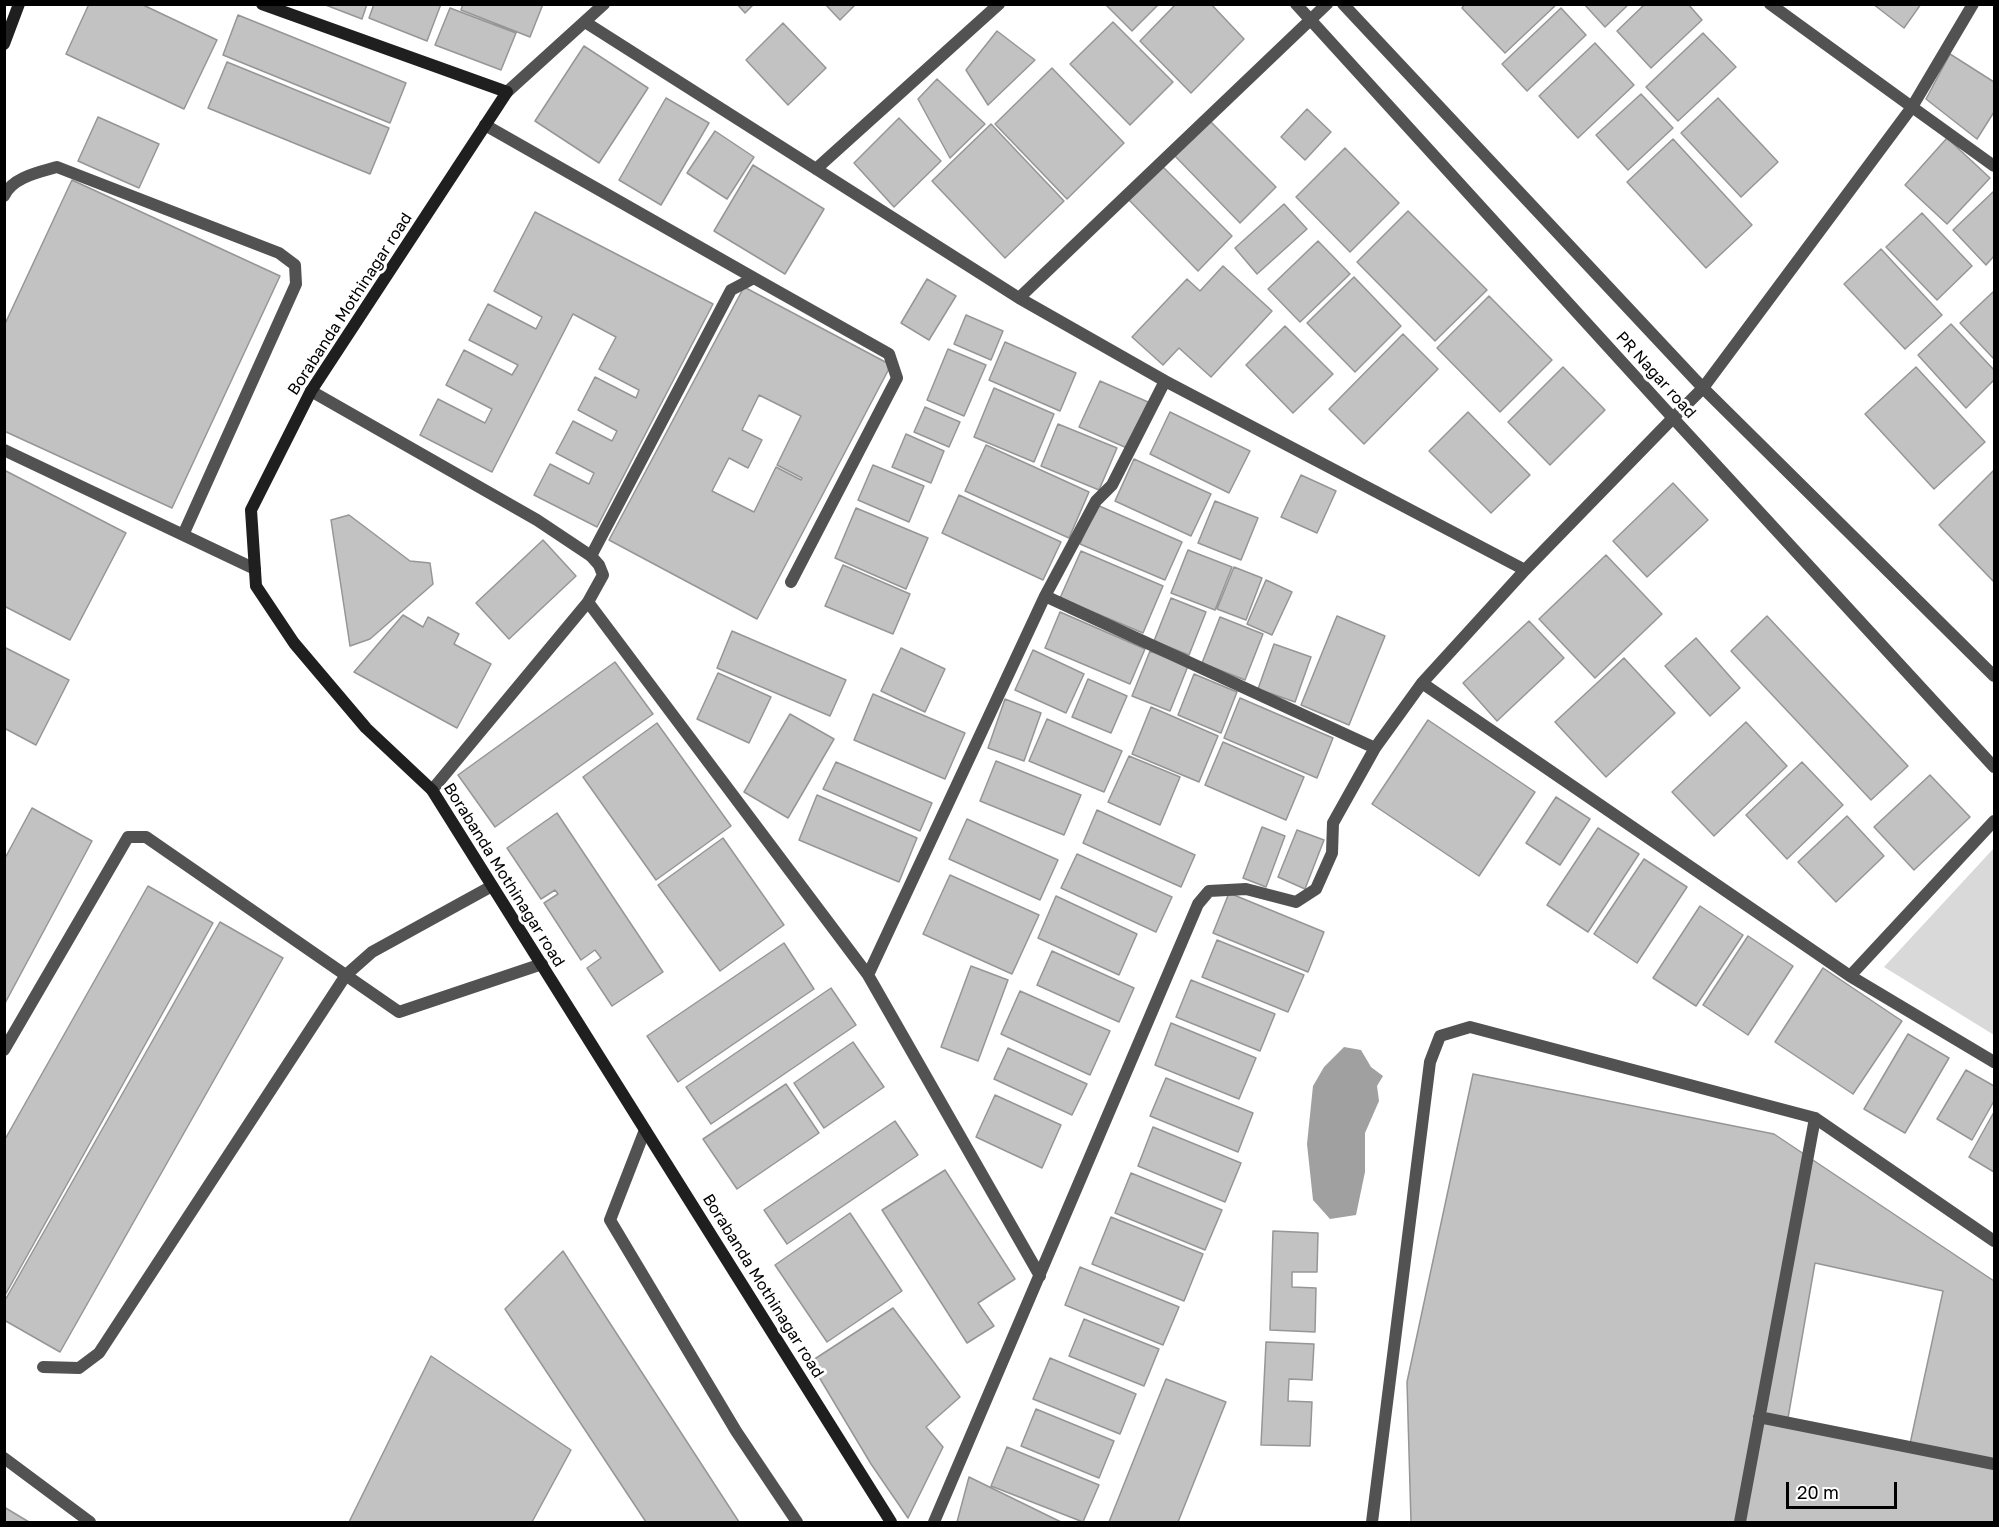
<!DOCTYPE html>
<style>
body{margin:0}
#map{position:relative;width:1999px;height:1527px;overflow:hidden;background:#fff;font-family:"Golos Text",sans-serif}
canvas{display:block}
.frame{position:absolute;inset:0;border:6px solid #000;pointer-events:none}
.scale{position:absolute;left:1786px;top:1482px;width:111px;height:27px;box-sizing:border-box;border:3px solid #000;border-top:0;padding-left:8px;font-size:18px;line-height:21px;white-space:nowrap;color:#000;-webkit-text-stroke:4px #fff;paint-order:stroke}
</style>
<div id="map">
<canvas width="1999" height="1527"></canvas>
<div class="frame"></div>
<div class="scale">20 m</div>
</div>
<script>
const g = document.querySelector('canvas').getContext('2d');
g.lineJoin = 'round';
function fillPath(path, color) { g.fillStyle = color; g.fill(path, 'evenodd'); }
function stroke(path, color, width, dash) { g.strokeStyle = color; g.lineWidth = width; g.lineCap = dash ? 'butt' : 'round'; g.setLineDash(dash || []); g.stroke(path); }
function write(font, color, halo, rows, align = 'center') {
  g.font = font + ' "Golos Text",sans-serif'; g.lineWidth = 6; g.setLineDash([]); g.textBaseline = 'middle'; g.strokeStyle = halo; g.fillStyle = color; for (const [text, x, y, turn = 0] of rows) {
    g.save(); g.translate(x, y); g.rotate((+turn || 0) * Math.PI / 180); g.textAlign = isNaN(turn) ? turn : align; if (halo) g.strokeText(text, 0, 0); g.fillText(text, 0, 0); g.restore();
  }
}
fillPath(new Path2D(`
 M 1994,848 L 1994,1035 L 1884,967 Z`), '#d9d9d9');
fillPath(new Path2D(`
 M 1344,1047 L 1361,1050 L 1371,1067 L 1383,1076 L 1377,1086 L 1379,1101 L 1365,1133 L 1365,1172 L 1356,1215 L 1330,1219 L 1313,1200 L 1307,1144 L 1313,1086 L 1324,1067 Z`), '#a0a0a0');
const building = new Path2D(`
 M 89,4 L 141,4 L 217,40 L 184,109 L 66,54 Z
 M 323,4 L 367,4 L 362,19 Z
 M 374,4 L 441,4 L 427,41 L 369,18 Z
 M 463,4 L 543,4 L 530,37 L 461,10 Z
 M 737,4 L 754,4 L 745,13 Z
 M 825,4 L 856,4 L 840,20 Z
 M 1105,4 L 1159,4 L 1132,31 Z
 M 1176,4 L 1211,4 L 1244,39 L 1191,93 L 1140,41 Z
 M 1465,4 L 1557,4 L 1505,53 L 1462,8 Z
 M 1584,4 L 1629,4 L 1605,27 Z
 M 1645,4 L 1688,4 L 1702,20 L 1651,68 L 1617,31 Z
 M 1873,4 L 1921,4 L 1904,28 Z
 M 450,8 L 516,33 L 501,70 L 435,45 Z
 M 1561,8 L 1586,35 L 1527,91 L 1502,64 Z
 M 238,15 L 406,83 L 390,123 L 223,55 Z
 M 1113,22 L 1173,82 L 1130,125 L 1070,64 Z
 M 783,23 L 826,68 L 788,105 L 746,60 Z
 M 997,31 L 1035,60 L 988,105 L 966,70 Z
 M 1703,33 L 1736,67 L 1678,121 L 1646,87 Z
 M 1595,43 L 1634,85 L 1578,138 L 1539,96 Z
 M 584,46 L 648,88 L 599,163 L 535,121 Z
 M 1950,54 L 1994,82 L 1994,112 L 1977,139 L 1926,99 Z
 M 227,62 L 389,128 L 370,174 L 208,108 Z
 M 1052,68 L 1124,143 L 1067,199 L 995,124 Z
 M 937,79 L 985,124 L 950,158 L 918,99 Z
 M 1641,94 L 1673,128 L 1628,170 L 1596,135 Z
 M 666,98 L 709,123 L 661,205 L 619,180 Z
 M 1718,98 L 1778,162 L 1741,197 L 1681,133 Z
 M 1307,109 L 1331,132 L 1305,160 L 1281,137 Z
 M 98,117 L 159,144 L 139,188 L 78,161 Z
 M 899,118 L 941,161 L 894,207 L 854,163 Z
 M 1208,119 L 1276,187 L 1240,223 L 1173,154 Z
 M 991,124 L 1064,201 L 1005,258 L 932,181 Z
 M 715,131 L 754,157 L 727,199 L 687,173 Z
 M 1947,138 L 1990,178 L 1947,224 L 1905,185 Z
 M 1673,139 L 1752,225 L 1706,268 L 1627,182 Z
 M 1345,148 L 1399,203 L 1350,252 L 1296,197 Z
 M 753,165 L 824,209 L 785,274 L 714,231 Z
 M 1161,165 L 1232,236 L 1198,271 L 1128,199 Z
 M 72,180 L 280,276 L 172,508 L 4,431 L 4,326 Z
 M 1994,191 L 1994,256 L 1986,265 L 1953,230 Z
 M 1284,204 L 1307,229 L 1257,274 L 1235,248 Z
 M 1408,211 L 1487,290 L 1435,341 L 1357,262 Z
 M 535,212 L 713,304 L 597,527 L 534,495 L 550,464 L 589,484 L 594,473 L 556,453 L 573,421 L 612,441 L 617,431 L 578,410 L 595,377 L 636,398 L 639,390 L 599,369 L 616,337 L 573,314 L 492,472 L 420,435 L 438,399 L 485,423 L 492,409 L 446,385 L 464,350 L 512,375 L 518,365 L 469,340 L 488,304 L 536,329 L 542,317 L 494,291 Z
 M 1922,213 L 1972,266 L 1937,300 L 1886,247 Z
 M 1318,241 L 1350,274 L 1300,322 L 1268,289 Z
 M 1881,249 L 1942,315 L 1905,349 L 1844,284 Z
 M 1223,266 L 1272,311 L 1211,377 L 1179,348 L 1163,365 L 1132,337 L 1187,279 L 1200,291 Z
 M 1354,277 L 1401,326 L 1355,372 L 1307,323 Z
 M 927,279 L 956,296 L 929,340 L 901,323 Z
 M 744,287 L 891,365 L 757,619 L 609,540 ZM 759,395 L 801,416 L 777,465 L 802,478 L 801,480 L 776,467 L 754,512 L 712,491 L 729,458 L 748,468 L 762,440 L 742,430 Z
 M 1993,292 L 1994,294 L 1994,359 L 1960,323 Z
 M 1489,296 L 1552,360 L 1500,412 L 1437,348 Z
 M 966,315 L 1003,331 L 991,360 L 954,344 Z
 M 1951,324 L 1994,370 L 1994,380 L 1966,408 L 1918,355 Z
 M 1285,326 L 1333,374 L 1293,413 L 1246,365 Z
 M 1403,334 L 1438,369 L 1364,444 L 1329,409 Z
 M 1005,342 L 1076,373 L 1060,411 L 989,380 Z
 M 948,349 L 986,365 L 964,416 L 927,400 Z
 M 1563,367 L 1605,410 L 1550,465 L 1508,422 Z
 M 1916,367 L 1985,442 L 1934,489 L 1865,414 Z
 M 1100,381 L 1148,402 L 1127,448 L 1079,427 Z
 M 994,388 L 1054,414 L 1034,462 L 974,437 Z
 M 925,407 L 960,422 L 949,447 L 914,432 Z
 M 1170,412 L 1250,451 L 1229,493 L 1150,454 Z
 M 1468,412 L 1530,475 L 1491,513 L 1429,451 Z
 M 1058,424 L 1117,448 L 1099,490 L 1041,466 Z
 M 906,434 L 944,451 L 931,483 L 892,467 Z
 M 986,445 L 1089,492 L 1069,538 L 965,491 Z
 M 1134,459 L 1211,494 L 1191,536 L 1115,501 Z
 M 873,465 L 924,486 L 909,522 L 858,500 Z
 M 4,470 L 126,533 L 70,640 L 4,606 Z
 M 1994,470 L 1994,582 L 1939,525 Z
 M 1301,475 L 1336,491 L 1317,533 L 1281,517 Z
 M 1673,483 L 1708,520 L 1647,577 L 1613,541 Z
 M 959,495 L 1061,542 L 1043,580 L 942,533 Z
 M 1215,501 L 1258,518 L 1241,560 L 1198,543 Z
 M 1097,505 L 1182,542 L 1165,580 L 1080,544 Z
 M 856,508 L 928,538 L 906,589 L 835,558 Z
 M 349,515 L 410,561 L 430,563 L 433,584 L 370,639 L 350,646 L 331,520 Z
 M 543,540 L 576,576 L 509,639 L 476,603 Z
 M 1188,550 L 1232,567 L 1215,610 L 1171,593 Z
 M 1081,551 L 1163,586 L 1143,633 L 1060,598 Z
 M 1606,555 L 1662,614 L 1595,678 L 1539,619 Z
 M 843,565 L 910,594 L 893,634 L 825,606 Z
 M 1234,567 L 1262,578 L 1246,620 L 1217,609 Z
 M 1266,580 L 1292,592 L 1272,635 L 1247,624 Z
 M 1171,598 L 1206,612 L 1189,655 L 1154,641 Z
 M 1060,612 L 1145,649 L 1130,684 L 1045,648 Z
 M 403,615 L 423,627 L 428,617 L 459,634 L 454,644 L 491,664 L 457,728 L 354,672 Z
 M 1337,616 L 1385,636 L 1349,725 L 1301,705 Z
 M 1767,616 L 1908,766 L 1871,800 L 1731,651 Z
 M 1220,617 L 1263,634 L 1245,680 L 1202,663 Z
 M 1529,621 L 1564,658 L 1497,721 L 1463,683 Z
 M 732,631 L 846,680 L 830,716 L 717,668 Z
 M 1696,638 L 1740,688 L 1710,716 L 1665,666 Z
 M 1274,644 L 1311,657 L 1295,702 L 1258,689 Z
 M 4,647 L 69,680 L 36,745 L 4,728 Z
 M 901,648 L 945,669 L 925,712 L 881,691 Z
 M 1033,650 L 1084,674 L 1066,713 L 1015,690 Z
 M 1150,651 L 1188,666 L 1170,711 L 1132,696 Z
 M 1624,658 L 1675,713 L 1606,777 L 1555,722 Z
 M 615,662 L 653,714 L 495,827 L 458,775 Z
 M 718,673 L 771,697 L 749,743 L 697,719 Z
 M 1194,674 L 1237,692 L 1221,733 L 1178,715 Z
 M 1088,679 L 1127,696 L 1111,733 L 1072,717 Z
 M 873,694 L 965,733 L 945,779 L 854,740 Z
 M 1240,698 L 1333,738 L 1317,778 L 1224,738 Z
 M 1005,699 L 1041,713 L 1024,761 L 988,748 Z
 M 1151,707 L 1218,736 L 1199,782 L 1132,754 Z
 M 790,714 L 834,739 L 788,818 L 744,792 Z
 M 1047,719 L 1122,751 L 1104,792 L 1029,761 Z
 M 1428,720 L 1535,792 L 1479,876 L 1372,804 Z
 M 1746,722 L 1787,766 L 1714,836 L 1672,792 Z
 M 657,723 L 731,826 L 656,880 L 583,777 Z
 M 1223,742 L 1304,777 L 1286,820 L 1205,785 Z
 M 1129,756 L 1180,777 L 1160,825 L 1108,802 Z
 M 996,761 L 1081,795 L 1064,835 L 980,801 Z
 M 836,762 L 932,803 L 920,831 L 823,789 Z
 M 1802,762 L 1843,805 L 1787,859 L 1746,815 Z
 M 1930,775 L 1970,817 L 1914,870 L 1874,827 Z
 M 817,795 L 917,838 L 899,882 L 799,840 Z
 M 1556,797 L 1590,819 L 1560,865 L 1526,843 Z
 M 32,808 L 92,841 L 4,1005 L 4,860 Z
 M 1097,810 L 1195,855 L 1181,887 L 1083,843 Z
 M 557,813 L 663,972 L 612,1006 L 587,968 L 601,958 L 595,950 L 581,960 L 544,903 L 558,894 L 555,890 L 541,899 L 507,848 Z
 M 1847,816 L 1884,856 L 1836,902 L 1798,862 Z
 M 967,819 L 1058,860 L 1040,900 L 949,859 Z
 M 1262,827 L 1285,836 L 1266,887 L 1243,878 Z
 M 1598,828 L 1639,854 L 1588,932 L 1547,905 Z
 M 1297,830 L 1324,840 L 1305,889 L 1278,877 Z
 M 723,838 L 784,925 L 720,971 L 658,885 Z
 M 1077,854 L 1172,897 L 1156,932 L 1061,888 Z
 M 1644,859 L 1687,887 L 1637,963 L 1594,934 Z
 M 950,875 L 1039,915 L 1012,974 L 923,934 Z
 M 148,886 L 213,923 L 4,1297 L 4,1141 Z
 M 1229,893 L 1324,932 L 1308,972 L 1213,933 Z
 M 1056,896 L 1137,934 L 1119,975 L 1038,938 Z
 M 1700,906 L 1743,935 L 1696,1006 L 1653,978 Z
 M 220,922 L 283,958 L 60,1352 L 4,1320 L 4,1302 Z
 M 1748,936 L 1793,966 L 1748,1035 L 1703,1005 Z
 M 1217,940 L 1304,975 L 1288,1012 L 1202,977 Z
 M 784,943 L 814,989 L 678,1082 L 647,1036 Z
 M 1052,951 L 1134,988 L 1119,1022 L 1037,985 Z
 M 971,966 L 1008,980 L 978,1061 L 941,1047 Z
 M 1823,968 L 1902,1021 L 1853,1094 L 1775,1042 Z
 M 1191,980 L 1275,1014 L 1260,1051 L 1176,1017 Z
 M 831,988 L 856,1025 L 711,1124 L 686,1087 Z
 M 1020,991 L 1110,1031 L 1090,1075 L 1001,1034 Z
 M 1171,1023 L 1256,1058 L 1239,1099 L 1155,1065 Z
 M 1908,1034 L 1949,1058 L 1905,1133 L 1864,1109 Z
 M 853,1042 L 884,1087 L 824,1128 L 794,1083 Z
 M 1008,1048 L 1087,1084 L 1072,1115 L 994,1079 Z
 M 1966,1070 L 1994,1086 L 1994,1101 L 1972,1140 L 1937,1119 Z
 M 1473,1074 L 1774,1134 L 1994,1281 L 1994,1522 L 1411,1522 L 1407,1382 Z
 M 1166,1078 L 1253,1113 L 1238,1152 L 1150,1116 Z
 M 786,1084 L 819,1133 L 737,1189 L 703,1139 Z
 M 995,1095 L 1061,1125 L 1042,1168 L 976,1137 Z
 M 1994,1112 L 1994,1172 L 1969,1157 Z
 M 895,1121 L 918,1155 L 787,1244 L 764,1210 Z
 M 1153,1127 L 1241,1163 L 1225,1202 L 1138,1166 Z
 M 945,1170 L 1015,1279 L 978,1303 L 994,1326 L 967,1343 L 882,1210 Z
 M 1131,1173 L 1222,1210 L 1205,1250 L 1115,1213 Z
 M 850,1213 L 902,1291 L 827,1342 L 775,1265 Z
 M 1111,1217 L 1203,1254 L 1184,1301 L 1092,1264 Z
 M 1273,1231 L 1318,1233 L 1317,1272 L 1292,1272 L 1292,1287 L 1316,1288 L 1315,1332 L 1270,1330 Z
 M 563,1251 L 739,1522 L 646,1522 L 505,1309 Z
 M 1815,1263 L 1943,1291 L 1910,1444 L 1788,1418 Z
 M 1080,1267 L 1179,1307 L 1163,1345 L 1065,1305 Z
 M 893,1308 L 960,1397 L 926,1427 L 943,1447 L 908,1518 L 871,1464 L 810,1362 Z
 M 1084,1319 L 1159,1349 L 1144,1386 L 1069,1356 Z
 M 1266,1342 L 1314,1344 L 1312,1380 L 1289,1379 L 1288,1401 L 1312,1402 L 1310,1446 L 1261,1445 Z
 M 431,1356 L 571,1450 L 532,1522 L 349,1522 Z
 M 1050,1358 L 1136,1394 L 1120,1434 L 1033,1399 Z
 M 1166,1379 L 1226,1402 L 1178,1522 L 1109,1522 Z
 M 1036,1409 L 1114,1441 L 1099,1478 L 1021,1446 Z
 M 1007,1447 L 1099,1485 L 1083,1522 L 991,1486 Z
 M 969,1477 L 1061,1522 L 957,1522 Z
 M 4,1507 L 29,1522 L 4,1522 Z`);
fillPath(building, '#c2c2c2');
stroke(building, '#969696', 1.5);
stroke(new Path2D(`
 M 485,125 L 754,278
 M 4,196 C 12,177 40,172 57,167 L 279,253 L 295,265 L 296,284 L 183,535
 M 4,450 L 255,569
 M 591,556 L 731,290 L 754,278 L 889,354 L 897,378 L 791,582
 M 4,1050 L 128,837 L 146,837 L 399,1012 L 542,964
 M 43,1367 L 79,1368 L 99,1353 L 346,975 L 372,952 L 492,886`), '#525252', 12);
stroke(new Path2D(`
 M 1973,4 L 1912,107 L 1994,166
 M 585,22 L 1019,298 L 1165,381 L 1525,570
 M 816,169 L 999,4
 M 1019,298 L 1327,4
 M 311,391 L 537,520 L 591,556 L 599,565 L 603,575 L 588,602
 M 1045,596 L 1375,748
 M 1422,683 L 1850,976 L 1994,1062
 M 432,790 L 588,602 L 868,975 L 1040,1276
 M 868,975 L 1045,596 L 1096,501 L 1112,485 L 1165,381
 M 1850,976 L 1994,821
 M 645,1130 L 610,1220 L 736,1431 L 797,1522
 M 1759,1417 L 1994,1464
 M 4,1458 L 90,1522
 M 934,1522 L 1198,904 L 1209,891 L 1246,889 L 1296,902 L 1316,889 L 1332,853 L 1333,823 L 1375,748 L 1422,683 L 1525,570 L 1673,418
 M 1372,1522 L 1430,1062 L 1440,1036 L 1470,1027 L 1815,1118 L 1994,1241
 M 1740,1522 L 1815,1118`), '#525252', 12);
stroke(new Path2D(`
 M 1296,4 L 1673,418 L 1994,767
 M 1343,4 L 1703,388 L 1994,676
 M 507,92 L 604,4
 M 1673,418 L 1703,388 L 1912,107 L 1770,4`), '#525252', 12);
stroke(new Path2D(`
 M 262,4 L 507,92 L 311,391 L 251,510 L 256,586 L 294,643 L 366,728 L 432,790 L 891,1522
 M 4,44 L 19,4`), '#1f1f1f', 12);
write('16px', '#000', '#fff', [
 ["Borabanda Mothinagar road",350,304,-57],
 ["PR Nagar road",1656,375,48],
 ["Borabanda Mothinagar road",504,875,58],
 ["Borabanda Mothinagar road",763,1286,58]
]);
</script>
